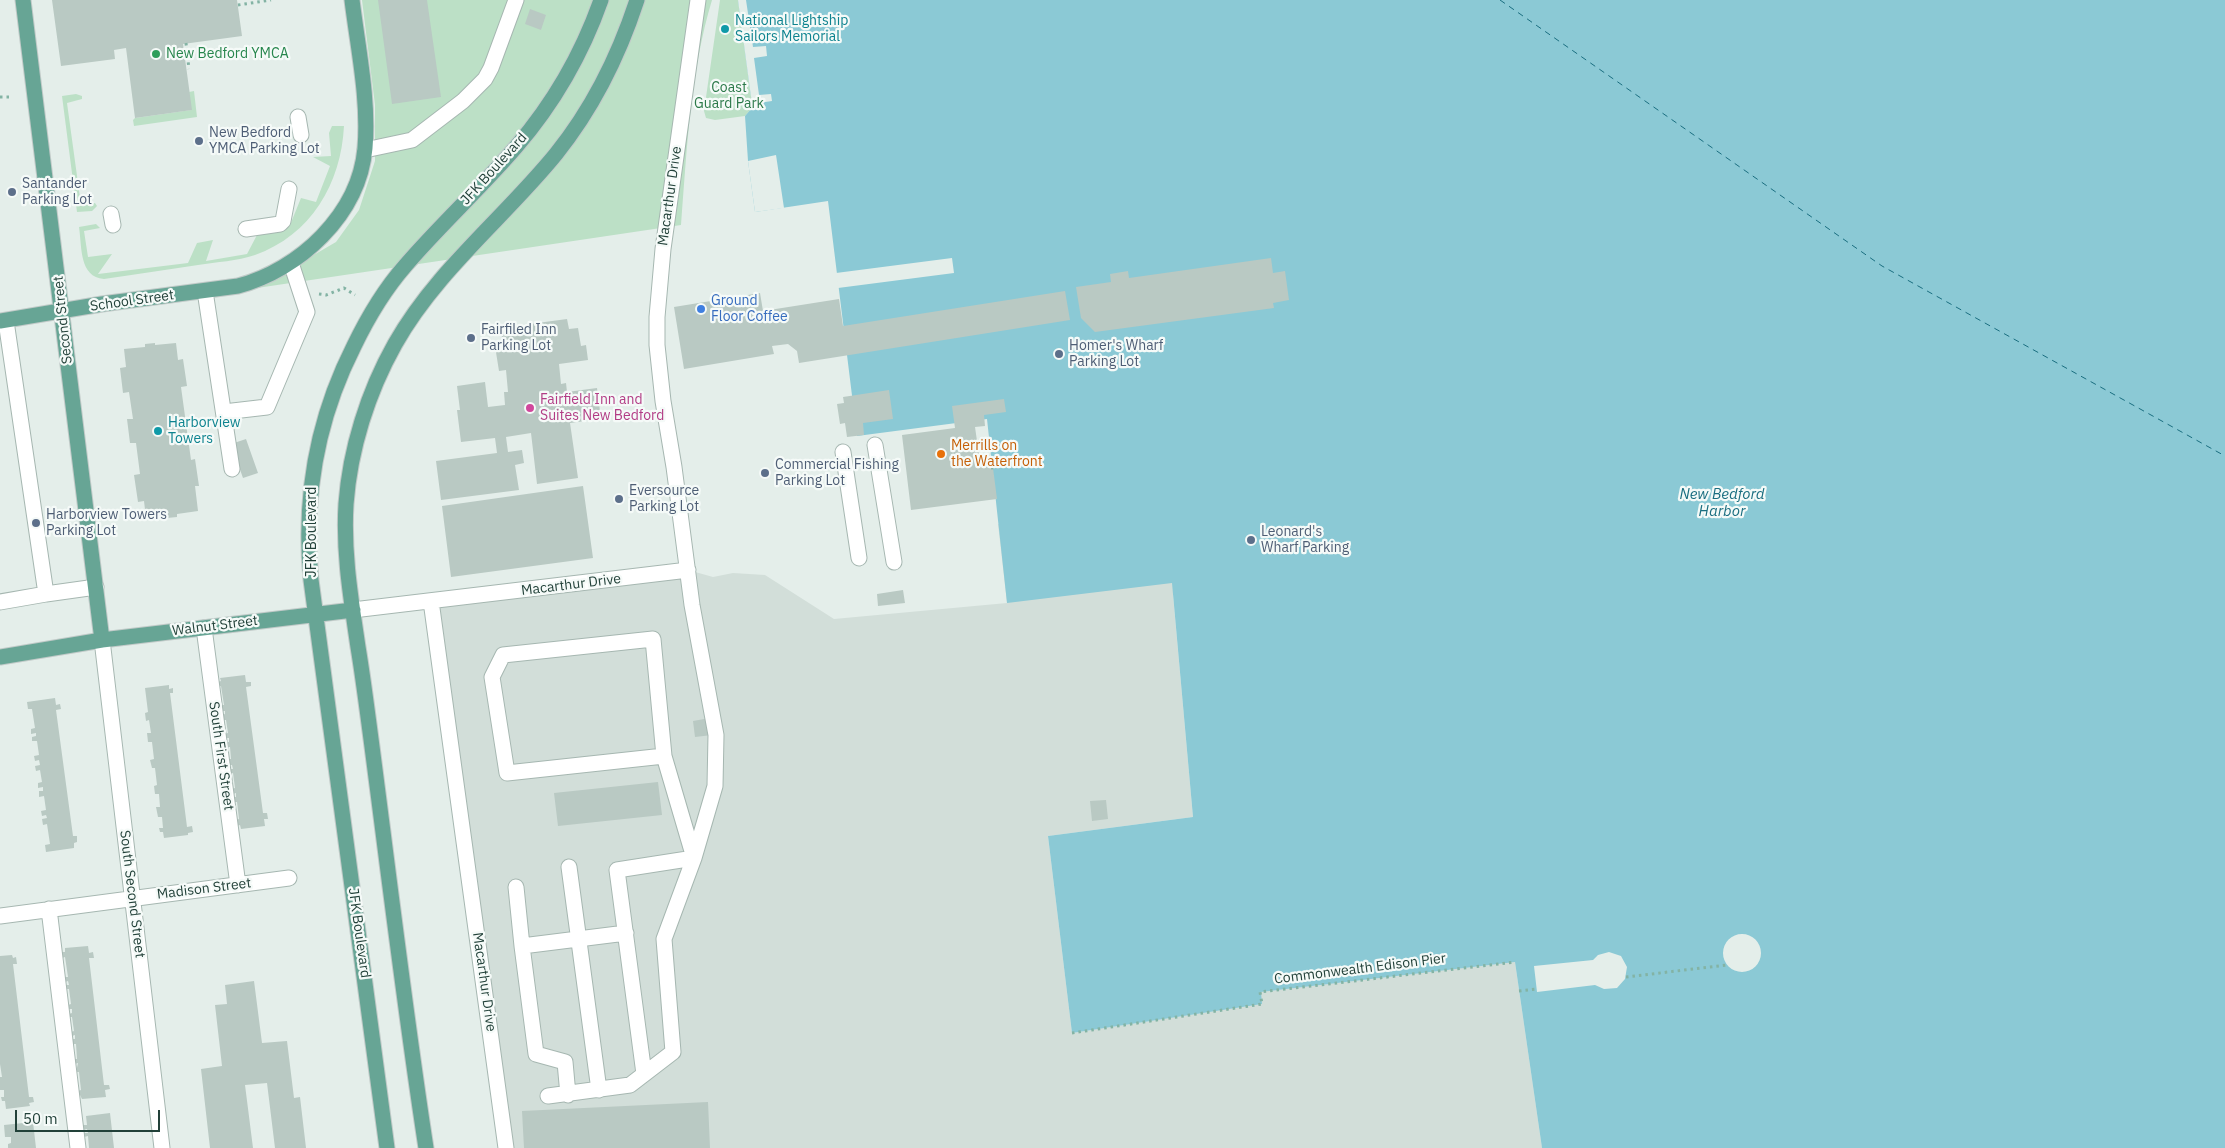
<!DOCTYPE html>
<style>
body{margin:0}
#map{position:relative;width:2225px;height:1148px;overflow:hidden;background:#e4eeea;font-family:"IBM Plex Sans",sans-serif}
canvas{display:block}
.scale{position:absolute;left:15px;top:1110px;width:145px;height:22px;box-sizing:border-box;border:2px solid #224139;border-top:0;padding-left:6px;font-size:15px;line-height:18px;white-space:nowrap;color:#224139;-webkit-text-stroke:4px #f5faf8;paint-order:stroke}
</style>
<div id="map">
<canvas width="2225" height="1148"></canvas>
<div class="scale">50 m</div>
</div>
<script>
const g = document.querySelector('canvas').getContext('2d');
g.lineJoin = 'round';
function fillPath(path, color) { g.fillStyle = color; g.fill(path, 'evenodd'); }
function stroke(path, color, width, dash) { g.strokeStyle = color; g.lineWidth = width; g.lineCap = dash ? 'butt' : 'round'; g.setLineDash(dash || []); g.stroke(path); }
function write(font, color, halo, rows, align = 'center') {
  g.font = font + ' "IBM Plex Sans",sans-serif'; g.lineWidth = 4.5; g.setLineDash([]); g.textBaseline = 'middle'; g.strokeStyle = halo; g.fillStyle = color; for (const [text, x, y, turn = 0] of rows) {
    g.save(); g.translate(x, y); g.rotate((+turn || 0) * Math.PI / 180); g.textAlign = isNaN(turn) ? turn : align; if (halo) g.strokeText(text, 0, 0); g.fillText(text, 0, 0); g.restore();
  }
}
fillPath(new Path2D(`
 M 1494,465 L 1173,595 L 1193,817 L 1048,836 L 1072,1033 L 1262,1004 L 1260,992 L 1515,962 L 1542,1148 L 506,1148 L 431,601 L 688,570 L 713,577 L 733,573 L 765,575 L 834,619 L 1007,603 L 998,524 Z`), '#d2ded9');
fillPath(new Path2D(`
 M 362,0 L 712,0 C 690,73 687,150 681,225 L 257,288 L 336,242 L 359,210 L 375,161 L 375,105 Z
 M 720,0 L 738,0 L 752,104 L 751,109 L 745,116 L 715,120 L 706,118 L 704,111 Z
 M 194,91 L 197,117 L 134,126 L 133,120 L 135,118 L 191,110 L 189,92 Z
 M 76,94 L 82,96 L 82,99 L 67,103 L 81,205 L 95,203 L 97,206 L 92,211 L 77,212 L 62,96 Z
 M 332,126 L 344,126 C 341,184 311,235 255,255 C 237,261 217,262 198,265 C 167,270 136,274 104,279 C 79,277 82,247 79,227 L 96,224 L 100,228 L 84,231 L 88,257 L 112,254 L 98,274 L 188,263 L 197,243 L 213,240 L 206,261 L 247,254 L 257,235 L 285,228 L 290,225 L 301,198 L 316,202 L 330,166 L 313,157 L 331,156 L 329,133 Z`), '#bce0c6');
fillPath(new Path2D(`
 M 738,0 L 2225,0 L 2225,1148 L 1542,1148 L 1515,962 L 1261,992 L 1262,1004 L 1072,1033 L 1048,836 L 1193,817 L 1172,583 L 1007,603 L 987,419 L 857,436 L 828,201 L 755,212 L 748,161 L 745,116 L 751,109 L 752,104 Z`), '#8bc9d5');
fillPath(new Path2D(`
 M 738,0 L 746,0 L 753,47 L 766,46 L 767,56 L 754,58 L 759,95 L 771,94 L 772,101 L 752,104 Z
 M 776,155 L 784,208 L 755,212 L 748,161 Z
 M 952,258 L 954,273 L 838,288 L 836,273 Z
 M1723 953a19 19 0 1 1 38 0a19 19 0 1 1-38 0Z
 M 1609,952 L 1621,956 L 1627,967 L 1625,979 L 1617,988 L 1604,989 L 1595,985 L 1537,992 L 1534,966 L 1593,960 L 1598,955 Z`), '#e4eeea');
stroke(new Path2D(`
 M 1500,0 L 1882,266 L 2225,456`), '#1a6e80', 1, [6, 5]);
fillPath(new Path2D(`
 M 52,0 L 237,0 L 242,36 L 183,44 L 192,110 L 135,118 L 126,48 L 114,50 L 115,59 L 61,66 Z
 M 378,0 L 427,0 L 441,97 L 392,104 Z
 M 530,9 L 546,15 L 541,30 L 525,24 Z
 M 1271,258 L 1273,273 L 1285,271 L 1289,300 L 1273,303 L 1274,308 L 1095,332 L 1081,318 L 1076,287 L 1111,282 L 1110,274 L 1128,271 L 1129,278 Z
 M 1065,291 L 1070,320 L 799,363 L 797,351 L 788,344 L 772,346 L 774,354 L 684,369 L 674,307 L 760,293 L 763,311 L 839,299 L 843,326 Z
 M 567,319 L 569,329 L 578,328 L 581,346 L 586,345 L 588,360 L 559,364 L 561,384 L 566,383 L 567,392 L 597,388 L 601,419 L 570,423 L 578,478 L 537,484 L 531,433 L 506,437 L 508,452 L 522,450 L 524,463 L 515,465 L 519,490 L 441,500 L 436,461 L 497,453 L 495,438 L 461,442 L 457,410 L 460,410 L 457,386 L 485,382 L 488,407 L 505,405 L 504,392 L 508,392 L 506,370 L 499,371 L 495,346 L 503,345 L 501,332 L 530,328 L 530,324 Z
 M 155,343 L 155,345 L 176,343 L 178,360 L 183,359 L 187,386 L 181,387 L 191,460 L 195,459 L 199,486 L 195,486 L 198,511 L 177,514 L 177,517 L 167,518 L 167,516 L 146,518 L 144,501 L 138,502 L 134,475 L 140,474 L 136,443 L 130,443 L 127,419 L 133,419 L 129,392 L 123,393 L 120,368 L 126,367 L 124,349 L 145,347 L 145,344 Z
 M 889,390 L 893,419 L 863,423 L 864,435 L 847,437 L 845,423 L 840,424 L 837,404 L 844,403 L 843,397 Z
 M 1004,399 L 1006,412 L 984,415 L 985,426 L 975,427 L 979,455 L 989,454 L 991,468 L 993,468 L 997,499 L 911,510 L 902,435 L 955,428 L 952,406 Z
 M 246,439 L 258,473 L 243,478 L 231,444 Z
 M 583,486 L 593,558 L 451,577 L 442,506 Z
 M 903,590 L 905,603 L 878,606 L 877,594 Z
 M 245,675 L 246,682 L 251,682 L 251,686 L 246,687 L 263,813 L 267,813 L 268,819 L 264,819 L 265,826 L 241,829 L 240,825 L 237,826 L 236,820 L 239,819 L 237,802 L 234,802 L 233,797 L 236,797 L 236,793 L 233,794 L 232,789 L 235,788 L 233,773 L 230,774 L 229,769 L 233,769 L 232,765 L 229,765 L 228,759 L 231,759 L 230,747 L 226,747 L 226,742 L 229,742 L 229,738 L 225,738 L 224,734 L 228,733 L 226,720 L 223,720 L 222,715 L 225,714 L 225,711 L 221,711 L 221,705 L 224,705 L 221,686 L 218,687 L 218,682 L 221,681 L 220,678 Z
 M 169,685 L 169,689 L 173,688 L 173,693 L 170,693 L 187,827 L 192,826 L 193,832 L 188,833 L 188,835 L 164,838 L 163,832 L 160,832 L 159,828 L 163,828 L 162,817 L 158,817 L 156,807 L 160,807 L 159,794 L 155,794 L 154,786 L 157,785 L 155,768 L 152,768 L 150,760 L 154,759 L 152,742 L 148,742 L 147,733 L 151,733 L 149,720 L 146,721 L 145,713 L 148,712 L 145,688 Z
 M 55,698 L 56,705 L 60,704 L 61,709 L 56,710 L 73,836 L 77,836 L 77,842 L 74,843 L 74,848 L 46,852 L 45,845 L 50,844 L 47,824 L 43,825 L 42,819 L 47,818 L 46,815 L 42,816 L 41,811 L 46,810 L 44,796 L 39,797 L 39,791 L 43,791 L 43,787 L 38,788 L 38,783 L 42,782 L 40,770 L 36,771 L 35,766 L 40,765 L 39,760 L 35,761 L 34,756 L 39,755 L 37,741 L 32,741 L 32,737 L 36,736 L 36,733 L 31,734 L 31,729 L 35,728 L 32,709 L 28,709 L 27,702 Z
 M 710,718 L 712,735 L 695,737 L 693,721 Z
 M 658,782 L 662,815 L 558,826 L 554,793 Z
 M 1106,800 L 1108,819 L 1092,821 L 1090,801 Z
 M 88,946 L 89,953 L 93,952 L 94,958 L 89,958 L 104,1085 L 109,1085 L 110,1089 L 105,1090 L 106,1097 L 82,1099 L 78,1091 L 81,1090 L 79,1072 L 76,1072 L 78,1063 L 75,1064 L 74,1059 L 77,1059 L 76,1044 L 73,1044 L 72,1039 L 75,1039 L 75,1035 L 72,1036 L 71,1032 L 74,1031 L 72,1017 L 69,1017 L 69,1014 L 72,1013 L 72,1009 L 68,1009 L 68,1005 L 71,1004 L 69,989 L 66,989 L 65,985 L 69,985 L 68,981 L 65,982 L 64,977 L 68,977 L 65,957 L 62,958 L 61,952 L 65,952 L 65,948 Z
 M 12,955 L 13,958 L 16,957 L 17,964 L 13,964 L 29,1097 L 33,1097 L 34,1102 L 29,1103 L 30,1106 L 6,1109 L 5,1101 L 2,1101 L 1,1097 L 4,1097 L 4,1090 L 0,1090 L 0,1077 L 2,1077 L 0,1064 L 0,956 Z
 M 254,981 L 262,1043 L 287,1041 L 294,1098 L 300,1097 L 306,1148 L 275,1148 L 267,1083 L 245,1085 L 253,1148 L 210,1148 L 201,1069 L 222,1066 L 215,1005 L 227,1004 L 225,985 Z
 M 708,1102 L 710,1148 L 524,1148 L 522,1111 Z
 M 110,1113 L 114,1148 L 89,1148 L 88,1136 L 84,1137 L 84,1133 L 88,1133 L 87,1129 L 83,1130 L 83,1125 L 87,1125 L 86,1116 Z
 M 33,1122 L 36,1148 L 8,1148 L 8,1144 L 11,1143 L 11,1137 L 5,1137 L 4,1125 Z`), '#b9c9c3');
const minor = new Path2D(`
 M 298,117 L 301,135
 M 365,150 L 412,140 L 463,101 L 485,79 L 491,68 L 516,0
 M 111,214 L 113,225
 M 246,229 L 280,224 L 283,221 L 289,189
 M 205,291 L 232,469
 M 224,412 L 267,407 L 307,312 L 291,263
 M 875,445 L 894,562
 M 843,452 L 859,558
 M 46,594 L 96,587
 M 431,601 L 506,1148
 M 0,602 L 46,594 L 6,321
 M 353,610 L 688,570
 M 204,628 L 238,885
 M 102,640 L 162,1148
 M 664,756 L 507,773 L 492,677 L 503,655 L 653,639 L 664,756 L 694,858
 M 569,867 L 599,1090
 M 516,887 L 522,946
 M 49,909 L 78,1148
 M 0,916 L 289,878
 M 644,1074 L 617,870 L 694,858
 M 568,1095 L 565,1062 L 536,1054 L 522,946 L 626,933
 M 548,1096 L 630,1085 L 673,1052 L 664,939 L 694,858 L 715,786 L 716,735 L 692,605 L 674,467 L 663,401 L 657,345 L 657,317 L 663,249 L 698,0`);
const major = new Path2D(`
 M 23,0 L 102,640
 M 0,321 L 102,304 L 238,286 C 299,270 359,215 365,148 C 369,99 358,49 352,0
 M 0,657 L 102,640 L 353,610
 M 387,1148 L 311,580 C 303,498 317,419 354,346 C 368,317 384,290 405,266 C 440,225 481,188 516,147 C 553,104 582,54 601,0
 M 426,1148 C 405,1012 389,876 371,739 C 367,709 363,677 358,647 C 351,599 343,553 346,504 C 350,449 368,392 395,344 C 436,271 504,218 556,154 C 593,108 619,55 637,0`);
stroke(minor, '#a6b7b1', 17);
stroke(major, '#c1cac8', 17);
stroke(new Path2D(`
 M 238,5 L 271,0
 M 186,43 L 189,69
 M 0,97 L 12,97
 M 319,294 L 326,295 L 344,288 L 355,295
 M 1005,466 L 1039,463
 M 991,468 L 1005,466
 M 1626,977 L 1727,965
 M 1519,991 L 1537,989
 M 1072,1033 L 1262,1004 L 1260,992 L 1515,962`), '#83b3a4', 3, [2.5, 4]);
stroke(minor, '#fff', 15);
stroke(major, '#67a595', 15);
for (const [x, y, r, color] of [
 [725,29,5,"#0f9aa8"],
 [156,54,5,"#2e9e5b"],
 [199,141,5,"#5c6f8a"],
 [12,192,5,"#5c6f8a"],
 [701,309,5,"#3f7fe0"],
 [471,338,5,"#5c6f8a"],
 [1059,354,5,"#5c6f8a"],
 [530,408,5,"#d1479c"],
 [158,431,5,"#0f9aa8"],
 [941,454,5,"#e8710a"],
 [765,473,5,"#5c6f8a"],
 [619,499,5,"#5c6f8a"],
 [36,523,5,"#5c6f8a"],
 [1251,540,5,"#5c6f8a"]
]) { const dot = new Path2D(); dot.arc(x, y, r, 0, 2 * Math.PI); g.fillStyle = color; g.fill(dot); stroke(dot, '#f5faf8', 2); }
write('14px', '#0d838f', '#f5faf8', [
 ["National Lightship",735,21],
 ["Sailors Memorial",735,37],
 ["Harborview",168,423],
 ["Towers",168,439]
], 'left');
write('14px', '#27864d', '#f5faf8', [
 ["New Bedford YMCA",166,54]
], 'left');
write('14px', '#2b7949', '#f5faf8', [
 ["Coast",729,88],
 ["Guard Park",729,104]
]);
write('14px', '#4e5e75', '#f5faf8', [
 ["New Bedford",209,133],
 ["YMCA Parking Lot",209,149],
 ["Santander",22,184],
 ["Parking Lot",22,200],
 ["Fairfiled Inn",481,330],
 ["Parking Lot",481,346],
 ["Homer's Wharf",1069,346],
 ["Parking Lot",1069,362],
 ["Commercial Fishing",775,465],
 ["Parking Lot",775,481],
 ["Eversource",629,491],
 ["Parking Lot",629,507],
 ["Harborview Towers",46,515],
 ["Parking Lot",46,531],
 ["Leonard's",1261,532],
 ["Wharf Parking",1261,548]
], 'left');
write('14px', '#224139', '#f5faf8', [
 ["JFK Boulevard",494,169,-48],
 ["Macarthur Drive",670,196,-82],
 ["School Street",132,301,-8],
 ["Second Street",63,320,-96],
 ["JFK Boulevard",312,532,-90],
 ["Macarthur Drive",571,585,-7],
 ["Walnut Street",215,626,-7],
 ["South First Street",221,756,82],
 ["Madison Street",204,889,-7],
 ["South Second Street",132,894,83],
 ["JFK Boulevard",359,933,82],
 ["Commonwealth Edison Pier",1360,969,-7],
 ["Macarthur Drive",484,982,82]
]);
write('14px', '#366cbe', '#f5faf8', [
 ["Ground",711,301],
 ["Floor Coffee",711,317]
], 'left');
write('14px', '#b23c85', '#f5faf8', [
 ["Fairfield Inn and",540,400],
 ["Suites New Bedford",540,416]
], 'left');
write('14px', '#c56008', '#f5faf8', [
 ["Merrills on",951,446],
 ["the Waterfront",951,462]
], 'left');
write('italic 15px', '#1a6e80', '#f5faf8', [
 ["New Bedford",1722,495],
 ["Harbor",1722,512]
]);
</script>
